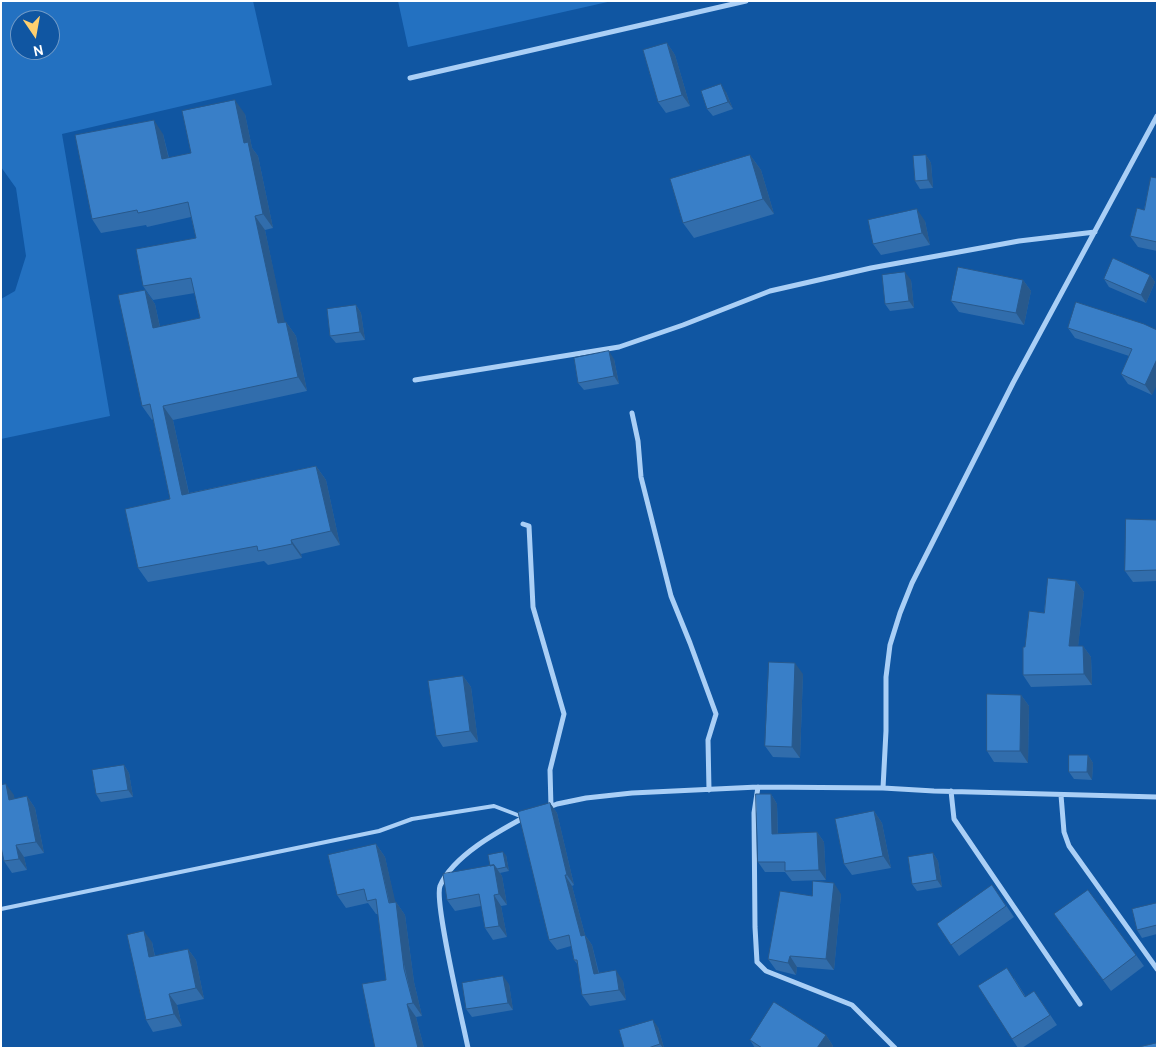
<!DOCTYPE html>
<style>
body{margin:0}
#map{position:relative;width:1158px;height:1049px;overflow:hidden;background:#1056a2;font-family:Overpass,sans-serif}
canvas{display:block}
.frame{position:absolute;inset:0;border:2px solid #fff;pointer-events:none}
.north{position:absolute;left:10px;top:10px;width:50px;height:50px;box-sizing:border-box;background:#1056a2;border:1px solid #709ac7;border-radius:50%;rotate:168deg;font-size:14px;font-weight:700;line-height:20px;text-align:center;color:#fff}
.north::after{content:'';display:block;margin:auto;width:18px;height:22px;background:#ffcf6f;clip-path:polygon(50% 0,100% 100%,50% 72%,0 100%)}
</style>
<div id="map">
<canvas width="1158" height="1049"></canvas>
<div class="frame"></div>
<div class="north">N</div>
</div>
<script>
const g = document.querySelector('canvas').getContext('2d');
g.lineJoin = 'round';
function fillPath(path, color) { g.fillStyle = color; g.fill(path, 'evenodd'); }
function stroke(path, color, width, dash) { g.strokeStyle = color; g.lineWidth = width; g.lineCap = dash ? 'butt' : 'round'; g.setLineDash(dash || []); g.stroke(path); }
fillPath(new Path2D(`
 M 1,1 L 253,1 L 272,85 L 62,134 L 110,416 L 1,439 L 1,299 L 15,291 L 26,256 L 16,188 L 1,167 ZM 20,20 L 50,20 L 50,50 L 20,50 Z
 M 398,1 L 612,1 L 408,47 Z`), '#2371c1');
stroke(new Path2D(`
 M 1,909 L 379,831 L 412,819 L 494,806 L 523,817`), '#aacff6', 4);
stroke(new Path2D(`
 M 410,78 L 746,1
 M 415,380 L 619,347 L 683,325 L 770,291 L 871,268 L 1019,241 L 1095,232
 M 632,413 L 638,441 L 641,477 L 671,596 L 690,643 L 716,714 L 708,740 L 709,790
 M 523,524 L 529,526 L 533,607 L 564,714 L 550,770 L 551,807
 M 758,787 L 754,813 L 755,927 L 757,962 L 766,971 L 852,1005 L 895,1048
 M 883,788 L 886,731 L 886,677 L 890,645 L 900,613 L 912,583 L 1013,383 L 1157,116
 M 951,791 L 954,819 L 1080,1004
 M 1061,795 L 1064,832 L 1069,846 L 1157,969
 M 547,808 L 557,804 L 586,798 L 632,793 L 758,787 L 883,788 L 934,791 L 1157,797
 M 468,1048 C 463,1023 434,902 440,886 C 453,856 497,832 525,817`), '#aacff6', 5);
fillPath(new Path2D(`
 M 667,43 L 675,55 L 690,106 L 666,113 L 658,102 Z
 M 726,92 L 733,109 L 713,116 L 707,109 Z
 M 245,114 L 252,148 L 258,156 L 273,228 L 265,230 L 284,322 L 286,322 L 296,336 L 307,391 L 173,420 L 189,493 L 316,466 L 326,480 L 340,545 L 301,554 L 302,558 L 268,565 L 264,561 L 148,582 L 138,568 L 170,499 L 153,419 L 152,420 L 142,406 L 145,290 L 155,304 L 160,327 L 200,318 L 195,293 L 153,300 L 143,286 L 196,238 L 191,217 L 147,227 L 146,225 L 101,233 L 92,219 L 163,134 L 169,158 L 191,153 Z
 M 750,155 L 761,170 L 774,214 L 694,238 L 683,223 Z
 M 926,155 L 931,163 L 933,188 L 920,189 L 915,181 Z
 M 1157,178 L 1157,251 L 1138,247 L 1130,236 L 1144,210 Z
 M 925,221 L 930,245 L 881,255 L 873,244 Z
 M 1150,275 L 1155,282 L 1146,303 L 1109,287 L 1104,279 Z
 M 911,280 L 914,308 L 890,311 L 885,304 Z
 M 1023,280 L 1031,291 L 1024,325 L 959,312 L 951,301 Z
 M 356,305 L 361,313 L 365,340 L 336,343 L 330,336 Z
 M 1144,324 L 1152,395 L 1128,384 L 1121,374 L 1129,356 L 1075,338 L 1068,328 Z
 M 614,359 L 619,384 L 584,390 L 578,383 Z
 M 1157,520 L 1157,581 L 1133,582 L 1125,571 Z
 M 1076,581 L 1084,592 L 1078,646 L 1083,646 L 1091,657 L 1092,685 L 1031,687 L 1023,675 L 1025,647 L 1044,613 Z
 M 803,674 L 800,758 L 773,757 L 765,746 Z
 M 463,676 L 471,687 L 478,742 L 443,747 L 436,736 Z
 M 1021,695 L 1029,706 L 1028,763 L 994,762 L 987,751 Z
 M 1088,755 L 1093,763 L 1092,780 L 1074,779 L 1069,772 Z
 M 124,765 L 129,773 L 133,797 L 101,802 L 96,794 Z
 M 771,794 L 777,804 L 778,834 L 817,832 L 824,842 L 826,880 L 792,881 L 785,872 L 765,872 L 758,862 Z
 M 14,795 L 14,799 L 27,796 L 35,808 L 44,853 L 24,857 L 27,870 L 12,873 L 4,861 Z
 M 550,803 L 557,813 L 574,885 L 572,886 L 585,935 L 592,945 L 599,973 L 623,981 L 626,1000 L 590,1006 L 582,995 L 578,965 L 574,960 L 571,946 L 557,950 L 549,940 Z
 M 874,811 L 882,823 L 891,868 L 852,875 L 844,864 Z
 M 376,844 L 385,857 L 395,903 L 396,902 L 405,915 L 414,982 L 422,1016 L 416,1017 L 424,1048 L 375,1048 L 386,980 L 378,914 L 376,914 L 368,903 L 346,908 L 337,895 Z
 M 933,853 L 938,861 L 942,887 L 917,891 L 912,884 Z
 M 506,855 L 509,871 L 500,873 L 502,876 L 507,905 L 501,906 L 507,937 L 493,940 L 485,928 L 481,906 L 455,911 L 447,900 Z
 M 992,885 L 1014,917 L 959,956 L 937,924 Z
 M 841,894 L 834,970 L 797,967 L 796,975 L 776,970 L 768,959 L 812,896 Z
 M 1157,903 L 1157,934 L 1142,938 L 1137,930 Z
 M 1054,914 L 1136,955 L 1144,966 L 1111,991 Z
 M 152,942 L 155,956 L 188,949 L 196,960 L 204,999 L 177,1005 L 182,1026 L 153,1032 L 146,1020 Z
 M 1014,978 L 1026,997 L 1041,1001 L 1057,1025 L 1022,1048 L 1018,1048 L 1012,1039 Z
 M 509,984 L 513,1010 L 472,1017 L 466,1009 Z
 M 658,1027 L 664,1048 L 624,1048 Z
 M 826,1035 L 833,1046 L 832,1048 L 755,1048 L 750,1040 Z`), '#316dac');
fillPath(new Path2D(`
 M 667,43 L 675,55 L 690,106 L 682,95 Z
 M 721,84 L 726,92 L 733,109 L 728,102 Z
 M 235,100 L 245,114 L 252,148 L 258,156 L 273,228 L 263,214 L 244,143 Z
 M 154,120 L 163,134 L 172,173 L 162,159 Z
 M 750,155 L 761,170 L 774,214 L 763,199 Z
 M 926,155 L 931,163 L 933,188 L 928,180 Z
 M 917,209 L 925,221 L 930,245 L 922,233 Z
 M 255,216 L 265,230 L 288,337 L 278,323 Z
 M 905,272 L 911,280 L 914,308 L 909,301 Z
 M 1150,275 L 1155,282 L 1146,303 L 1141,295 Z
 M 1023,280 L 1031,291 L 1024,325 L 1016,313 Z
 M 145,290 L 155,304 L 163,342 L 153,328 Z
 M 356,305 L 361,313 L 365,340 L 360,332 Z
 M 286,322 L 296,336 L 307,391 L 298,377 Z
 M 609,351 L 614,359 L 619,384 L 614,376 Z
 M 1157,359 L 1157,385 L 1152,395 L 1145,385 Z
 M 163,406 L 173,420 L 192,508 L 182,495 Z
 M 316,466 L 326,480 L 340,545 L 331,531 Z
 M 291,540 L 301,554 L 302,558 L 292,544 Z
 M 1076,581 L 1084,592 L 1077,657 L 1069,646 Z
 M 1083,646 L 1091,657 L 1092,685 L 1084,674 Z
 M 795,663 L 803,674 L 800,758 L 792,747 Z
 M 463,676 L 471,687 L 478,742 L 470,731 Z
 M 1021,695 L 1029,706 L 1028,763 L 1020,751 Z
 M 1088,755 L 1093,763 L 1092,780 L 1087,772 Z
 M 124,765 L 129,773 L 133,797 L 128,790 Z
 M 6,784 L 14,795 L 16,811 L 9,800 Z
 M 771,794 L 777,804 L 778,844 L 772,834 Z
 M 27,796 L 35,808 L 44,853 L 36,842 Z
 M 550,803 L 557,813 L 574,885 L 567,875 Z
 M 874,811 L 882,823 L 891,868 L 883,856 Z
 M 817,832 L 824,842 L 826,880 L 819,870 Z
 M 376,844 L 385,857 L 398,913 L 396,902 L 405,915 L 414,982 L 422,1016 L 413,1003 Z
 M 16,845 L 24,857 L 27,870 L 19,859 Z
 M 503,852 L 506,855 L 509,871 L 506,867 Z
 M 933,853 L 938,861 L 942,887 L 937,880 Z
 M 494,865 L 502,876 L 507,905 L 499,894 Z
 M 565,875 L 572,886 L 585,935 L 592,945 L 601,984 L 594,974 L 581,936 Z
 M 834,883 L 841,894 L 834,970 L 826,959 Z
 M 494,895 L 501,906 L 507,937 L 499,926 Z
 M 144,931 L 152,942 L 157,969 L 149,957 Z
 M 188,949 L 196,960 L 204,999 L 196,988 Z
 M 790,956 L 797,967 L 796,975 L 788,963 Z
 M 616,970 L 623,981 L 626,1000 L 619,990 Z
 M 503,976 L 509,984 L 513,1010 L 508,1003 Z
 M 169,994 L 177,1005 L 182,1026 L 174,1014 Z
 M 407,1004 L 416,1017 L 424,1048 L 418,1048 Z
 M 653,1020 L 658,1027 L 664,1048 L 663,1048 L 660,1044 Z
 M 826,1035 L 833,1046 L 832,1048 L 817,1048 Z`), '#28598c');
const building = new Path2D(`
 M 667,43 L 682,95 L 658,102 L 643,50 Z
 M 721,84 L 728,102 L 707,109 L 701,91 Z
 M 235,100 L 244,143 L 248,142 L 263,214 L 255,216 L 278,323 L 286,322 L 298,377 L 163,406 L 182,495 L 316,466 L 331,531 L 291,540 L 292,544 L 258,551 L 257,546 L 138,568 L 125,509 L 170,499 L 150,404 L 142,406 L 118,295 L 145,290 L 153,328 L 200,318 L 191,278 L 143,286 L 136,249 L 196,238 L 188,202 L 138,213 L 137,210 L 92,219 L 75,135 L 154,120 L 162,159 L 191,153 L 182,111 Z
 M 750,155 L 763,199 L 683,223 L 670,179 Z
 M 926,155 L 928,180 L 915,181 L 913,156 Z
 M 1151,177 L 1157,178 L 1157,242 L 1130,236 L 1137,208 L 1144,210 Z
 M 917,209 L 922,233 L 873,244 L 868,220 Z
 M 1113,258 L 1150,275 L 1141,295 L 1104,279 Z
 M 958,267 L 1023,280 L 1016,313 L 951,301 Z
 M 905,272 L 909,301 L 885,304 L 882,275 Z
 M 1076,302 L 1144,324 L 1157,330 L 1157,359 L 1145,385 L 1121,374 L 1132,349 L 1068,328 Z
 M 356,305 L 360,332 L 330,336 L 327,309 Z
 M 609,351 L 614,376 L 578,383 L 574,358 Z
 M 1126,519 L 1157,520 L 1157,570 L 1125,571 Z
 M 1048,578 L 1076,581 L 1069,646 L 1083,646 L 1084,674 L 1023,675 L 1023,647 L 1025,647 L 1029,611 L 1044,613 Z
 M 769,662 L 795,663 L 792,747 L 765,746 Z
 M 463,676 L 470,731 L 436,736 L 428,681 Z
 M 987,694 L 1021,695 L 1020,751 L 987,751 Z
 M 1069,755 L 1088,755 L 1087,772 L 1069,772 Z
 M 124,765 L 128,790 L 96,794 L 92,770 Z
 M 6,784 L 9,800 L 27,796 L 36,842 L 16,845 L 19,859 L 4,861 L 1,847 L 1,785 Z
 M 756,794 L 771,794 L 772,834 L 817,832 L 819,870 L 785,871 L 785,862 L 758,862 Z
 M 550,803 L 567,875 L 565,875 L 581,936 L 585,935 L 594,974 L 616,970 L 619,990 L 582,995 L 577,960 L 574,960 L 569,935 L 549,940 L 518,812 Z
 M 874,811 L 883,856 L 844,864 L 835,819 Z
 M 376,844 L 389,903 L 396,902 L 404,969 L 413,1003 L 407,1004 L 418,1048 L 375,1048 L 362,984 L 386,980 L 376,899 L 367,901 L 364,889 L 337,895 L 328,855 Z
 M 503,852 L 506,867 L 497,869 L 494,865 L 490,866 L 488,855 Z
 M 933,853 L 937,880 L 912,884 L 908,857 Z
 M 494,865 L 499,894 L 494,895 L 499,926 L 485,928 L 479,894 L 447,900 L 443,874 Z
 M 813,881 L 834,883 L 826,959 L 790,956 L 788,963 L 768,959 L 780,891 L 812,896 Z
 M 992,885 L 1006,906 L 951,945 L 937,924 Z
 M 1088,890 L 1136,955 L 1103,980 L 1054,914 Z
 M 1157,903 L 1157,925 L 1137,930 L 1132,909 Z
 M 144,931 L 149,957 L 188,949 L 196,988 L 169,994 L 174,1014 L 146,1020 L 127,935 Z
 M 1007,968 L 1025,997 L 1034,991 L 1050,1015 L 1012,1039 L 978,986 Z
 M 503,976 L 508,1003 L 466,1009 L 462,983 Z
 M 774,1002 L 826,1035 L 817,1048 L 762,1048 L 750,1040 Z
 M 653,1020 L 660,1044 L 648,1048 L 624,1048 L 619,1030 Z
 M 1157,1043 L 1157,1048 L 1140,1048 L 1140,1047 Z`);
fillPath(building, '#397fc8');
stroke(building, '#28598c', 1);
</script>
